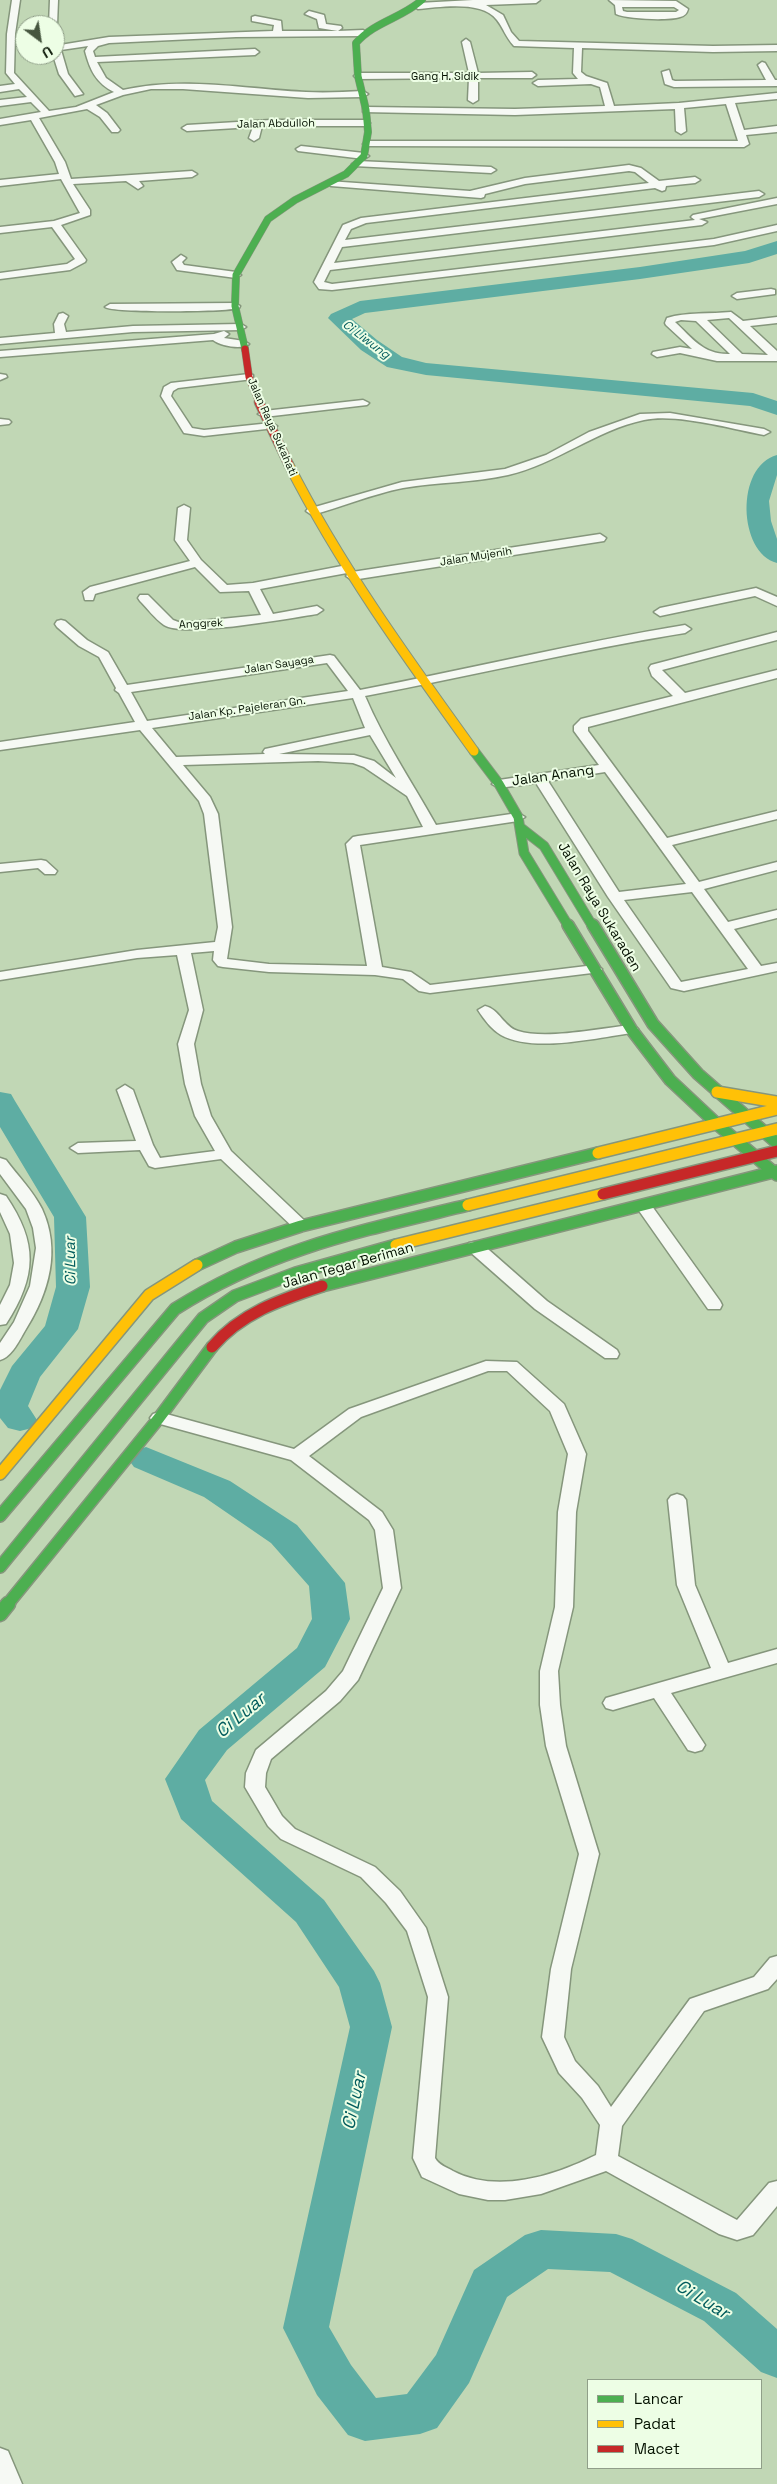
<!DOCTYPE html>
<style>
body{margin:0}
#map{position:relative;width:777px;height:2484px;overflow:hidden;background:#c1d7b5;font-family:"Space Grotesk",sans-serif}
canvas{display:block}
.legend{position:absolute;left:587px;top:2379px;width:175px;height:90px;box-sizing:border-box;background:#edfee5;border:1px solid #909f89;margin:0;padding:6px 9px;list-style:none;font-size:15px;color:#041100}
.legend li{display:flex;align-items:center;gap:10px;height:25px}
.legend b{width:25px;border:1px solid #909f89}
.north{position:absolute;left:15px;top:15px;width:50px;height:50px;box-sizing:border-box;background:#edfee5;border:1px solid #909f89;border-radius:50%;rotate:149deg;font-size:14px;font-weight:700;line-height:20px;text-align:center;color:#041100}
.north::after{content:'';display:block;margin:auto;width:18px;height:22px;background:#46563f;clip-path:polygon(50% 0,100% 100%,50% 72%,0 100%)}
</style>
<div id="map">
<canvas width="777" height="2484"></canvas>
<ul class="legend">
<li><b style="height:6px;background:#4caf50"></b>Lancar</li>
<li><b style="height:6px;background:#ffc107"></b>Padat</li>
<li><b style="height:6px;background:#c62828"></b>Macet</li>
</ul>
<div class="north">U</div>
</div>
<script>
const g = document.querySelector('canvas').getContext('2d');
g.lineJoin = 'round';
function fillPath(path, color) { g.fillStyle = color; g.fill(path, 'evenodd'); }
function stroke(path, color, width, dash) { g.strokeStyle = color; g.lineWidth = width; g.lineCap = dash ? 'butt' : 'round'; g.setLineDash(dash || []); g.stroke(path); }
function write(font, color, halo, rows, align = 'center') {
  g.font = font + ' "Space Grotesk",sans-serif'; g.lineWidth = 4; g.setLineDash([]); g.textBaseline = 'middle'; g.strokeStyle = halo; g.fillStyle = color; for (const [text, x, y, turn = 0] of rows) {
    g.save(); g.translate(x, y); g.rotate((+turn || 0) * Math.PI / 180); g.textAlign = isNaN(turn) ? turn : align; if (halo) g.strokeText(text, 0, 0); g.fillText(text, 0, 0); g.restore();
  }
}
fillPath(new Path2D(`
 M 777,241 L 777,254 L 749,263 L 640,279 L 365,313 L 352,319 L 377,340 L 402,357 L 426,363 L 753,393 L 777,401 L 777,415 L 750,406 L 426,375 L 387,367 L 361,350 L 328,318 L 331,314 L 360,301 L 640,267 L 745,251 Z
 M 777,455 L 777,475 L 769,501 L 771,521 L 777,539 L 777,563 C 738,553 735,466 777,455 Z
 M 0,1092 L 11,1094 L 15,1101 L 86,1217 L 90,1287 L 78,1329 L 40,1377 L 28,1406 L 37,1420 L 32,1428 L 20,1431 L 8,1428 L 0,1418 L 0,1390 L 12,1366 L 45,1326 L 56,1287 L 54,1217 L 0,1127 Z
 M 146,1447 L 230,1481 L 297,1525 L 345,1583 L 350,1619 L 325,1667 L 227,1750 L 205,1780 L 212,1801 L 324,1900 L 374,1971 L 380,1983 L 392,2027 L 329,2327 L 351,2365 L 376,2398 L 407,2394 L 436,2355 L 474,2270 L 525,2235 L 541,2230 L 616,2234 L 632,2239 L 736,2293 L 777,2329 L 777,2378 L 761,2372 L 704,2321 L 610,2272 L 548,2269 L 507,2297 L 469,2383 L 437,2428 L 420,2434 L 365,2441 L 348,2435 L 317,2395 L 283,2328 L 350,2027 L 339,1987 L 296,1922 L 181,1819 L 165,1779 L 199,1730 L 297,1648 L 312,1619 L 309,1586 L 271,1543 L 204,1497 L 134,1467 L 128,1459 L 134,1451 Z`), '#5eada3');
const street = new Path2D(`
 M 12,0 L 20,0 L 15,34 L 14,73 L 49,111 L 76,107 L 114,92 C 96,83 90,70 85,51 L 88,46 L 61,50 L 68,74 L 83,94 L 75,96 L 59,74 L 53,55 L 55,55 L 55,35 L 59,38 L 60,45 L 109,37 L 273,31 L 274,25 L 252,21 L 252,17 L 255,16 L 281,21 L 282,31 L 338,31 L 319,28 L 317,19 L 305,14 L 309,11 L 324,15 L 326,24 L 341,26 L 342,28 L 338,31 L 363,30 L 367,33 L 363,36 L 236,37 L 109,43 L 98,46 L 93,51 L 95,57 L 255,49 L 259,52 L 255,55 L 97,62 L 106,78 L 123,90 C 183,76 245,89 306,92 C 325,93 344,92 363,91 L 368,94 L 363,97 L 308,98 L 183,89 L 151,89 L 123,95 L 96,105 L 107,113 L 120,130 L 118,132 L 112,132 L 100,117 L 87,109 L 39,118 L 65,162 L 71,179 L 192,171 L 197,174 L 192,177 L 139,181 L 143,186 L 138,189 L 126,181 L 73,184 L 90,210 L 90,215 L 61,225 L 86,260 L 85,262 L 70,270 L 0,279 L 0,273 L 67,264 L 75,259 L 52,227 L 0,233 L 0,227 L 54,221 L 80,213 L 61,179 L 0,186 L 0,180 L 59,174 L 55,162 L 31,120 L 0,125 L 0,119 L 41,112 L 31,102 L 0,106 L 0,100 L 27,97 L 19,89 L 0,92 L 0,86 L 15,84 L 6,73 L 7,34 Z
 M 50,0 L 58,0 L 57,25 L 55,27 L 55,25 L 49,25 Z
 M 473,0 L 540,0 L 536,3 L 486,5 L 503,15 L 511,32 L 519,41 L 713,46 L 777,45 L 777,51 L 713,52 L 582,48 L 581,72 L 586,76 L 607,83 L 614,106 L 679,103 L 777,93 L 777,99 L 735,103 L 744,130 L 777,126 L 777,132 L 746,135 L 749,144 L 744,147 L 365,146 L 363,144 L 368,141 L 738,141 L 726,104 L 684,108 L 686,131 L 681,134 L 676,131 L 675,109 L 515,115 L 363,112 L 363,108 L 366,107 L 515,109 L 605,106 L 600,87 L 591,84 L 538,86 L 533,83 L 538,80 L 578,79 L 573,73 L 574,48 L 514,46 C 505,36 504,29 497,20 C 482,0 440,7 418,9 L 414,6 L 418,3 Z
 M 609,0 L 676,1 L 688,9 C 687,13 685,16 680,17 C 668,21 627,19 616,14 L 615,5 ZM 622,7 L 674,7 L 679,10 L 676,12 L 627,12 L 623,11 Z
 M 466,39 L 470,42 L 478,73 L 532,72 L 536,75 L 532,78 L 478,78 L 478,100 L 473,103 L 468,100 L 469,78 L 358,79 L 354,76 L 358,73 L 469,73 L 462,42 Z
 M 762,62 L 765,63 L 775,80 L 777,80 L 777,86 L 674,87 L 665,84 L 662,72 L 669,70 L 672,80 L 675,81 L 766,80 L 758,65 Z
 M 271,120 L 365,120 L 370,123 L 365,126 L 262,126 L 259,138 L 254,141 L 249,138 L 253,127 L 187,131 L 182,128 L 187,125 Z
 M 301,146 L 364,153 L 369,156 L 364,159 L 298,151 L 296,149 Z
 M 357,161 L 491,167 L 496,170 L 491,173 L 354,166 L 352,164 Z
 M 629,165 L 641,168 L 659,181 L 695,177 L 700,180 L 695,183 L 666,186 L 665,190 L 662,191 L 655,188 L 366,223 L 351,229 L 345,240 L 759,191 L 764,194 L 759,197 L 342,247 L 334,263 L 695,220 L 691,217 L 693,215 L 777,198 L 777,204 L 699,219 L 707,222 L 702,225 L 330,270 L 324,282 L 332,284 L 714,239 L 777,225 L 777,231 L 714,245 L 332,290 L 319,289 L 314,282 L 343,225 L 361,218 L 649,183 L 635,172 L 629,171 L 525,184 L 485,194 L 484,197 L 481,198 L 331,186 L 326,183 L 328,181 L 470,191 L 525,178 Z
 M 181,255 L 186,258 L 182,262 L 184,265 L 236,272 L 241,275 L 236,278 L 177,270 L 172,262 Z
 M 771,289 L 775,290 L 775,294 L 737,299 L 732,296 L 737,293 Z
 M 235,303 L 240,306 L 239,308 C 225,312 111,313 105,307 L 110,304 Z
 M 731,312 L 743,321 L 777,317 L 777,323 L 750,326 L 777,351 L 777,361 L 717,361 L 680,353 L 657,357 L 652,354 L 653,352 L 680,347 L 692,349 L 666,325 L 665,323 L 667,318 C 686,312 711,314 731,312 ZM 729,318 L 768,355 L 742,354 L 707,320 ZM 681,320 L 696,321 L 730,354 C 704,355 693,339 675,322 Z
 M 63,313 L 68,316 L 64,324 L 66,332 L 133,326 L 241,324 L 246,327 L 241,330 L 133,332 L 0,344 L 0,338 L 55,333 L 54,324 L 59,314 Z
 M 224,331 L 229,334 L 224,338 L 244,341 L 249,344 C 242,350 221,346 213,340 L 0,357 L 0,351 L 214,334 Z
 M 0,374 L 6,375 L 7,377 L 0,380 Z
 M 249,374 L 253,375 L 253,379 L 178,388 L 173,391 L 171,396 L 192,428 L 204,430 L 271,423 L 277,426 L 275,428 L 204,436 L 184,433 L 161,396 L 164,387 L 171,383 Z
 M 363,400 L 369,403 L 367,405 L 264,417 L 258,414 L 264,411 Z
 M 670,413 L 764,429 L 770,432 L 764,435 C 732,429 676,413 644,420 C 596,430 556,464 508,475 C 473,483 438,482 403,488 C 372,494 342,507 312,515 L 306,511 L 308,509 L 402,482 L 505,469 L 546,455 L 589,432 L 640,414 Z
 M 0,419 L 9,420 L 11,422 L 9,424 L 0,425 Z
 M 184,505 L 190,508 L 187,540 L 201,560 L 227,585 L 253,583 L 347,565 L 353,569 L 347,573 L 260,589 L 273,614 L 317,606 L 323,610 L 317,614 C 290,618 183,638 164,625 C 155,619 147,608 140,601 L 138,598 L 140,595 L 148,595 L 173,620 L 181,623 L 261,615 L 249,591 L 220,592 L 195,567 L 98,593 L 95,594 L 93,600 L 85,600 L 83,592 L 90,587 L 190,561 L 175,540 L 178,508 Z
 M 600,534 L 606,538 L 604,541 L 352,580 L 346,576 L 352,572 Z
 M 756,588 L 777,597 L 777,606 L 755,596 L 660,616 L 654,612 L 660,608 Z
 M 61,620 L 65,621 L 87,640 L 108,652 L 127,685 L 330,655 L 334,656 L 360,690 C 469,669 576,643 685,625 L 691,629 L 685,633 C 577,650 472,676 365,696 C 384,741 412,782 436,825 L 518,813 L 525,817 L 518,821 L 360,845 L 382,967 L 411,972 L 430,985 L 595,965 L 602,969 L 600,972 L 430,993 L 419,991 L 403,979 L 375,975 L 269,972 L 223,967 L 218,966 L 213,960 L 214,951 L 191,953 L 203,1010 L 194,1044 L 201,1084 L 211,1116 L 231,1151 L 307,1223 L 309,1226 L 307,1229 L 295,1229 L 221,1159 L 155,1168 L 149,1166 L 140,1150 L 78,1153 L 70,1148 L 78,1143 L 136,1141 L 117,1090 L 125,1085 L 133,1090 L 153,1145 L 160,1158 L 215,1151 L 195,1116 L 185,1084 L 178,1044 L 189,1010 L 177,955 L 137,958 L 0,980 L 0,972 L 137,950 L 215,942 L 218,927 L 204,814 L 199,801 L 140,730 L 0,750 L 0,742 L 135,722 L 119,693 L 115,690 L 116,688 L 99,657 L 79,646 L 57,627 L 55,624 L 57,621 ZM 327,663 L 348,691 L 147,721 L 131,692 ZM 353,698 L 365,728 L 265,749 L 263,752 L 265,754 L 176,757 L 152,728 ZM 370,735 L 396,778 L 374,761 L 354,755 L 279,754 ZM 318,761 L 353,763 L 364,767 L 407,796 L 423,827 L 358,836 L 353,837 L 346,844 L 367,966 L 269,964 L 227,959 L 232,927 L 218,814 L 210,797 L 183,765 Z
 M 777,632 L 777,640 L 662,670 L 685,693 L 777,670 L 777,678 L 588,727 L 588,731 L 667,838 L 777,811 L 777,819 L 672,845 L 699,882 L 777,862 L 777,870 L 704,889 L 728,922 L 777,910 L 777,918 L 734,929 L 761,966 L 777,963 L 777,971 L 684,991 L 671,988 L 608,897 L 536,783 L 499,788 L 492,784 L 499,780 L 599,765 L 574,731 L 574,726 L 581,719 L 673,696 L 652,676 L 649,668 L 651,665 ZM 605,772 L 686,884 L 619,892 L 548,781 ZM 692,892 L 748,969 L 681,982 L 624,900 Z
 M 41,860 L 46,861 L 57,871 L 55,874 L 45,874 L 38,868 L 0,872 L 0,864 Z
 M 485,1006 C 499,1009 504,1027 518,1031 C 546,1040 601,1028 631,1025 L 638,1029 L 631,1033 C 596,1038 533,1053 501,1035 C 492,1030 483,1018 478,1010 Z
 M 0,1158 L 6,1160 C 18,1176 33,1191 42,1209 C 61,1250 49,1292 26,1329 C 20,1339 12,1357 0,1360 L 0,1343 L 14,1322 L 30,1286 L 36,1248 L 33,1228 L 26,1209 L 0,1174 Z
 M 0,1194 L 6,1196 C 38,1243 37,1276 6,1324 L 0,1325 L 0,1305 L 10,1285 L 14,1263 L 10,1234 L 0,1212 Z
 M 643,1200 L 649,1202 L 720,1301 L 722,1305 L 720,1309 L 708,1309 L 635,1205 Z
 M 475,1242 L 481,1243 L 547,1301 L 617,1350 L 619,1354 L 617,1358 L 605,1358 L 535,1309 L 469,1251 L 467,1247 L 469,1243 Z
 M 486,1361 L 517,1362 L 564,1404 L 586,1454 L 576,1512 L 573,1607 L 558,1671 L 560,1705 L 566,1746 L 599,1854 L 571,1969 L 564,2037 L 575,2061 L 598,2086 L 611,2107 L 690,1999 L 754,1977 L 770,1958 L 777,1956 L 777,1979 L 768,1989 L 704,2011 L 622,2126 L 618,2156 L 737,2220 L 769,2183 L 777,2181 L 777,2206 L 753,2235 L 737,2240 L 719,2234 L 606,2171 L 541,2194 L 505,2200 L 488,2200 L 459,2194 L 422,2177 L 413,2158 L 428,1997 L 407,1931 L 386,1903 L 361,1877 L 281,1839 L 268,1826 L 245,1787 L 246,1773 L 256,1750 L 326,1691 L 343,1671 L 383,1588 L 375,1530 L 369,1520 L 291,1460 L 153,1422 L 150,1418 L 153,1414 L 159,1412 L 294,1449 L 349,1409 ZM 488,1371 L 507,1371 L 550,1411 L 568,1454 L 558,1512 L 555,1607 L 540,1671 L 540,1705 L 546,1746 L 579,1854 L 551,1969 L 542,2037 L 559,2073 L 582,2098 L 600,2125 L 596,2155 C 554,2176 497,2194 453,2171 C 446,2167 439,2165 435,2158 L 448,1997 L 426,1928 L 400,1891 L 375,1867 L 295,1829 L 282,1816 L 265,1787 L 266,1773 L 271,1759 L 340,1701 L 358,1680 L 401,1588 L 393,1530 L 382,1512 L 309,1456 L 361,1417 Z
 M 677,1494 L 683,1496 L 686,1500 L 695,1585 L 728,1663 L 777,1649 L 777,1663 L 671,1693 L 705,1745 L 702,1750 L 695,1752 L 688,1750 L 654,1698 L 613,1710 L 606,1708 L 603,1703 L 606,1698 L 711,1668 L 677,1585 L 668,1500 L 671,1496 Z
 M 0,2448 L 8,2451 L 22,2484 L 0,2484 Z`);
const fastFar3 = new Path2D(`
 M 245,349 L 235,306 L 236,275 L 268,219 L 295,200 L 346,174 L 364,156 L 368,132 L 366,110 L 358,76 L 356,43 C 374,22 402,18 422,0`);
const fastFar2 = new Path2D(`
 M 474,751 L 499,784 L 518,817 L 524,853 L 569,927
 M 521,828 L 544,846 L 593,927`);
const fastFar1 = new Path2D(`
 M 568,925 L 631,1029 L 670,1080 L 718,1125 L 777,1175
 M 593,925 L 653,1024 L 698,1074 L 777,1143
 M 197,1265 L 236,1247 L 301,1226 L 598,1153
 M 322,1286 L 777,1171
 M 0,1516 L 175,1309 C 269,1249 361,1231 468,1205
 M 0,1567 L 203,1318 L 235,1296 L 296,1273 L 396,1245
 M 7,1605 L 159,1418 L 212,1347`);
const fast = new Path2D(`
 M 0,1614 L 8,1604`);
const slowFar1 = new Path2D(`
 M 289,465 C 341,567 407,658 474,751`);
const slow = new Path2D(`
 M 717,1092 L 777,1102
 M 598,1153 L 777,1109
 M 468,1205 L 777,1129
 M 396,1245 L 603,1194
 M 0,1474 L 149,1295 L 197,1265`);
const jamFar2 = new Path2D(`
 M 245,349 L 249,377 L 260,404`);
const jamFar1 = new Path2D(`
 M 259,402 L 289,465`);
const jam = new Path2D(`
 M 603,1194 L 777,1151
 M 212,1347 C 241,1313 280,1300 322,1286`);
stroke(street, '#85967c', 3);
stroke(fastFar3, '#85967c', 8);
stroke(fastFar2, '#85967c', 11);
stroke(fastFar1, '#85967c', 14);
stroke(fast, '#85967c', 17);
stroke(slowFar1, '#85967c', 11);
stroke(slow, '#85967c', 14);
stroke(jamFar2, '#85967c', 8);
stroke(jamFar1, '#85967c', 11);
stroke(jam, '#85967c', 14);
fillPath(street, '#f6f9f4');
stroke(fastFar3, '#4caf50', 7);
stroke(fastFar2, '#4caf50', 9);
stroke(fastFar1, '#4caf50', 11);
stroke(fast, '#4caf50', 14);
stroke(slowFar1, '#ffc107', 9);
stroke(slow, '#ffc107', 11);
stroke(jamFar2, '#c62828', 7);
stroke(jamFar1, '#c62828', 9);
stroke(jam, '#c62828', 11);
write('11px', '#041100', '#edfee5', [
 ["Gang H. Sidik",445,77],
 ["Jalan Abdulloh",276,124,-1],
 ["Jalan Raya Sukahati",272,427,66],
 ["Jalan Mujenih",476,557,-9],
 ["Anggrek",201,624,-3],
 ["Jalan Sayaga",279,665,-9],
 ["Jalan Kp. Pajeleran Gn.",247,709,-8]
]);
write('italic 12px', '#005b5c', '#edfee5', [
 ["Ci Liwung",366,340,37]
]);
write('14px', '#041100', '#edfee5', [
 ["Jalan Anang",553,776,-8],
 ["Jalan Raya Sukaraden",599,907,59],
 ["Jalan Tegar Beriman",348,1266,-16]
]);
write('italic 15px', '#005b5c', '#edfee5', [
 ["Ci Luar",71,1261,-91]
]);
write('italic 18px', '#005b5c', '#edfee5', [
 ["Ci Luar",241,1716,-40],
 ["Ci Luar",355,2101,-78],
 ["Ci Luar",702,2300,31]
]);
</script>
